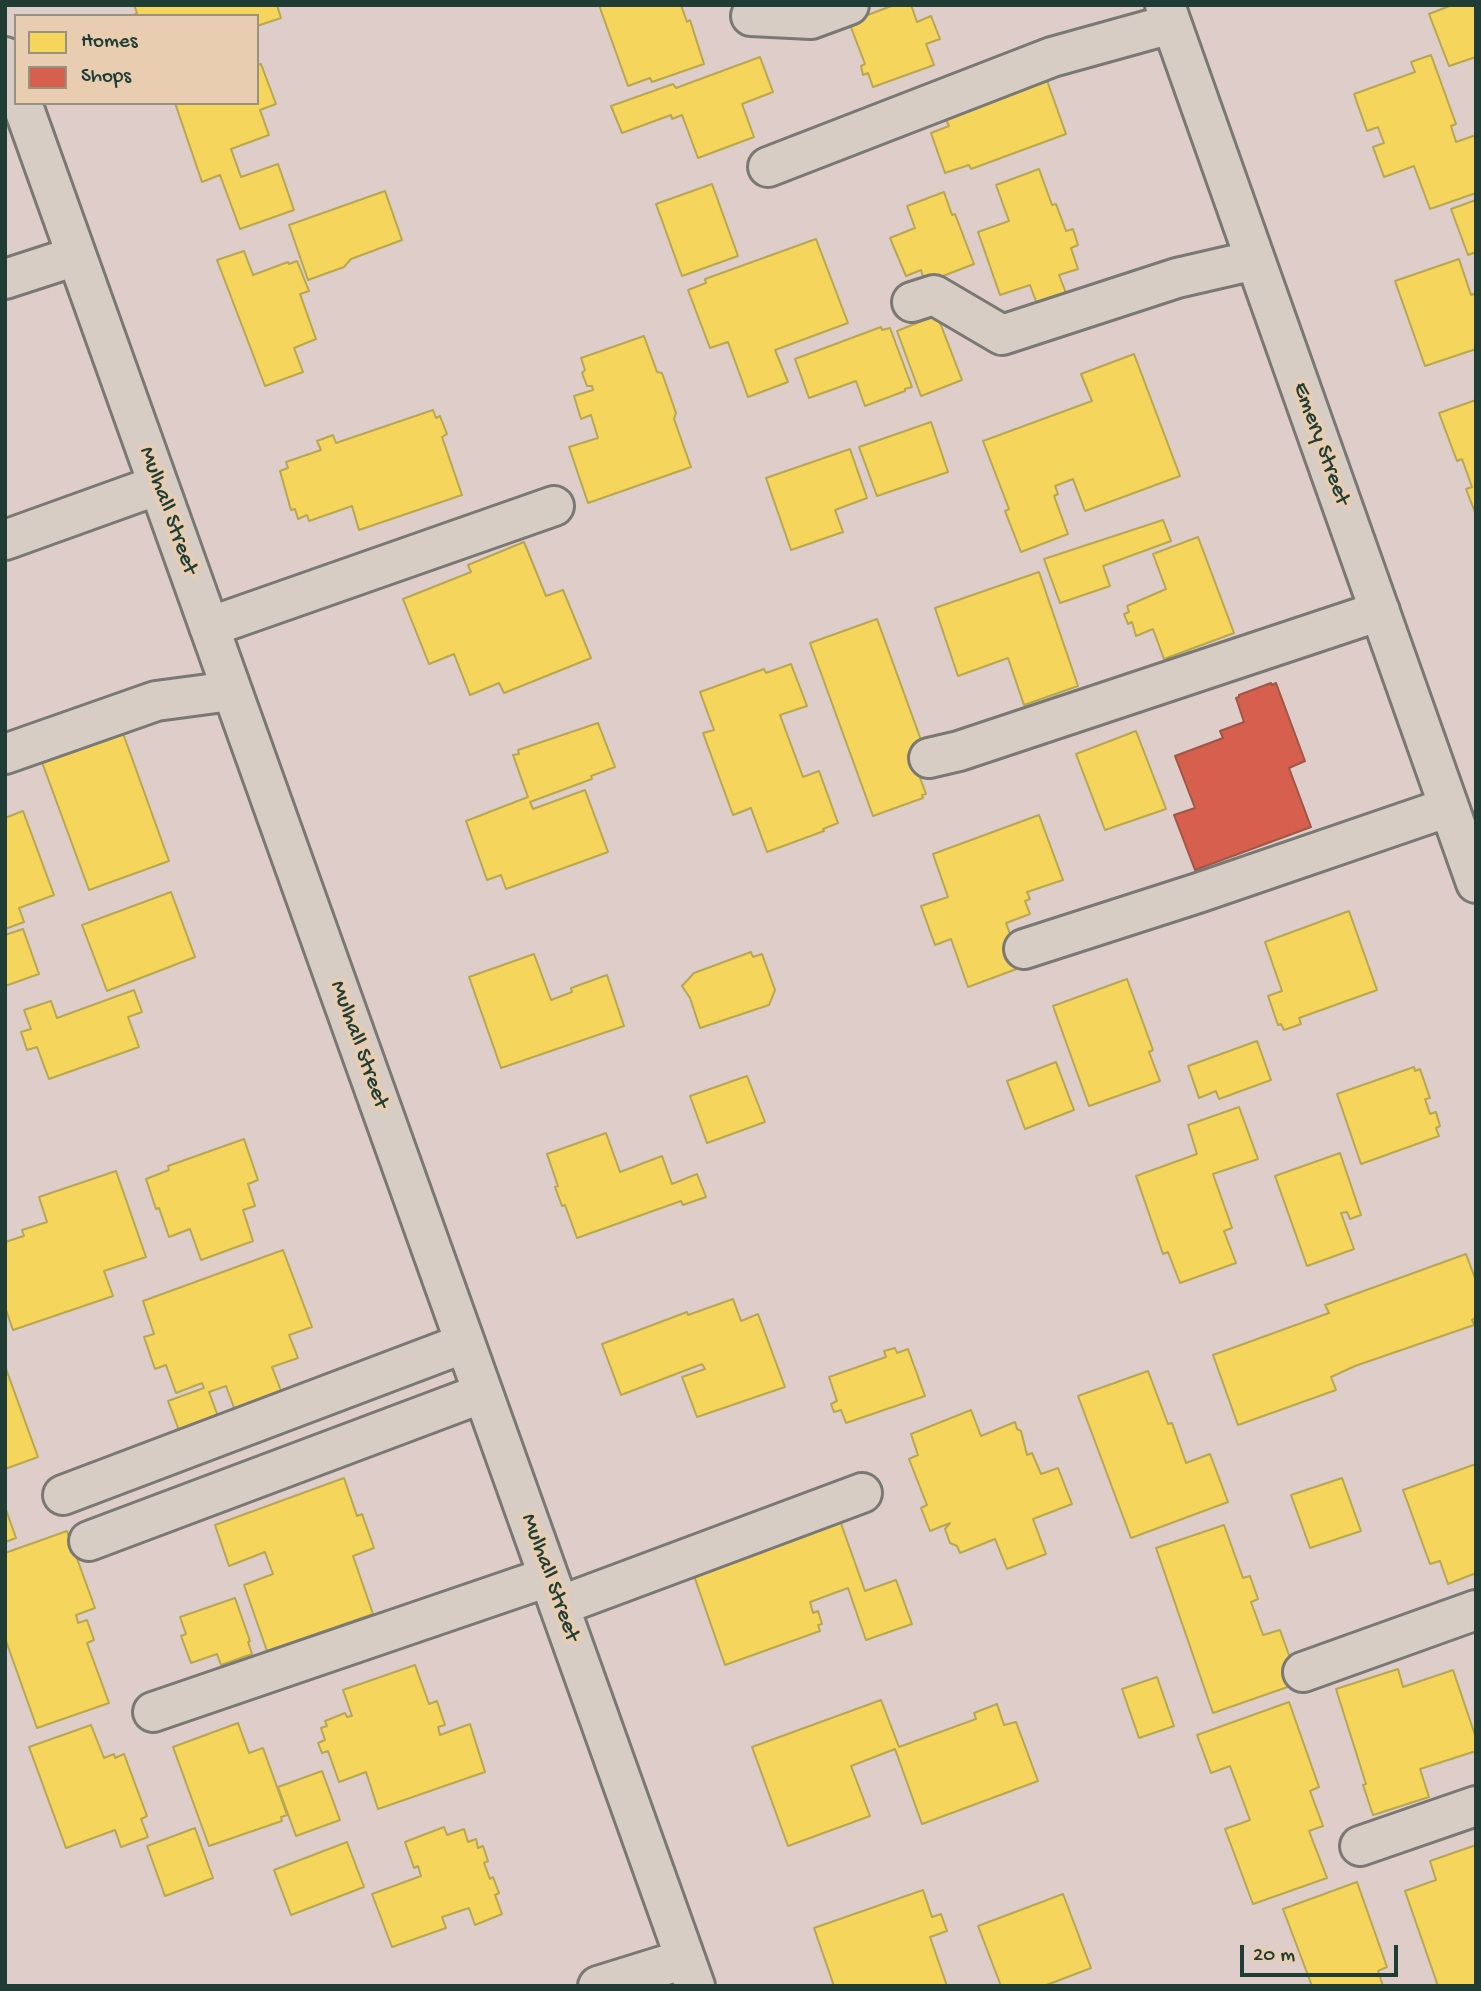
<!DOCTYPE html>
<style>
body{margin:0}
#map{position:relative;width:1481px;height:1991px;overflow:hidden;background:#decdc8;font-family:"Gochi Hand",sans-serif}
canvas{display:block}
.frame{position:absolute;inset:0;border:7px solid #1f3d34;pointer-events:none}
.legend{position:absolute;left:14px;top:14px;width:245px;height:91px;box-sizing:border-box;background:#e9cdb0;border:2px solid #98937e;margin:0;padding:9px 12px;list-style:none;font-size:21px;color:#1f3d34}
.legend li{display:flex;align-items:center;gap:14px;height:35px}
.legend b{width:35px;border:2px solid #98937e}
.scale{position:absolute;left:1240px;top:1945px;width:158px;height:32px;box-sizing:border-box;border:4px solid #1f3d34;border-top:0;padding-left:9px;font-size:21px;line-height:24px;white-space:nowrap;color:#1f3d34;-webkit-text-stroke:5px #e9cdb0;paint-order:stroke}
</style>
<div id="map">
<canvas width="1481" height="1991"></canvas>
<div class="frame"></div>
<ul class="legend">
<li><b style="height:19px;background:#f6d55c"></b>Homes</li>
<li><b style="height:19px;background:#d6604d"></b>Shops</li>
</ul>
<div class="scale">20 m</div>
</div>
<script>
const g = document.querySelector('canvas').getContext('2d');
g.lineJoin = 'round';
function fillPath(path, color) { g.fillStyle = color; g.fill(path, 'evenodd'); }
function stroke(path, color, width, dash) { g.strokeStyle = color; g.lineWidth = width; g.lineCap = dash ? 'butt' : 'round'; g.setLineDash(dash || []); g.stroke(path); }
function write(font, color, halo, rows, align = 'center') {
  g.font = font + ' "Gochi Hand",sans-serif'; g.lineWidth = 7; g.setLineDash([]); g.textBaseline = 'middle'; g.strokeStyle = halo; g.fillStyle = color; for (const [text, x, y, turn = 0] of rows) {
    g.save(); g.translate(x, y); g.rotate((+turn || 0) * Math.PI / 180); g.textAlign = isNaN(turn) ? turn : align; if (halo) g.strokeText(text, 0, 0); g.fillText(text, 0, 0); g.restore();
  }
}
const homes = new Path2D(`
 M 134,5 L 277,5 L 281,18 L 257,26 L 257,16 L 132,16 L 137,13 Z
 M 599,5 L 681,5 L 687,22 L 690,20 L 704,64 L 652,82 L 650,78 L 628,86 Z
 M 894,5 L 911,5 L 917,22 L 931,16 L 940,39 L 926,44 L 934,65 L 873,87 L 868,73 L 863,75 L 861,66 L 865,64 L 849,22 Z
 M 1452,5 L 1476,5 L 1476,57 L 1449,66 L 1429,14 Z
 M 1431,55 L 1456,124 L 1451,126 L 1456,142 L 1476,135 L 1476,193 L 1430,209 L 1414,166 L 1384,177 L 1373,147 L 1384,143 L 1378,127 L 1367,131 L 1354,94 L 1415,72 L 1411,62 Z
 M 760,57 L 773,92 L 742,104 L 754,137 L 698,158 L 682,115 L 672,119 L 671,115 L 622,133 L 611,106 L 673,84 L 676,88 Z
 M 261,64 L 276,104 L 260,110 L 269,135 L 231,149 L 241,177 L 278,164 L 294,210 L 240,229 L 220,175 L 202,182 L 175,103 L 257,103 L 257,65 Z
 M 1045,75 L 1066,134 L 971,169 L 969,165 L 945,173 L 931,133 L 949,126 L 944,115 Z
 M 1039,169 L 1052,205 L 1056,204 L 1066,231 L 1073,229 L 1078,245 L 1071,248 L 1078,269 L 1059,275 L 1066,293 L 1037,304 L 1030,285 L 1000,295 L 978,232 L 1009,221 L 996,185 Z
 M 712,184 L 738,256 L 682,276 L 656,204 Z
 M 385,191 L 402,240 L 351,259 L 344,267 L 308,280 L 289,225 Z
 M 944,192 L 952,215 L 955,214 L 974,264 L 925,283 L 921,270 L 906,276 L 890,238 L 915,228 L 907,206 Z
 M 1476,200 L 1476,252 L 1468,255 L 1451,209 Z
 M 816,239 L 848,323 L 775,350 L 788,382 L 748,397 L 728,342 L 710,348 L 688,290 L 706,283 L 705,279 Z
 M 244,251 L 253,275 L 288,262 L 289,264 L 297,261 L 309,291 L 300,294 L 316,339 L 294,348 L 303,372 L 265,386 L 217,260 Z
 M 1459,259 L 1471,295 L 1476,293 L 1476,349 L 1425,366 L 1395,281 Z
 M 937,315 L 962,380 L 921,396 L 897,331 Z
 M 881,327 L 882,330 L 890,328 L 912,387 L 905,389 L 905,391 L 865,406 L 856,381 L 809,398 L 795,359 Z
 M 644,336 L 657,372 L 662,373 L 676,413 L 674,419 L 691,467 L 588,503 L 569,447 L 598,438 L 591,415 L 581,419 L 574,396 L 593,390 L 592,386 L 587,386 L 582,373 L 585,370 L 581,358 Z
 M 1134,354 L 1180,476 L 1085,511 L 1073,479 L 1055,486 L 1058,494 L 1054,496 L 1068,534 L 1021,552 L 1005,511 L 1009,509 L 983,441 L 1092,401 L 1081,374 Z
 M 1476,400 L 1476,515 L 1466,489 L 1472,487 L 1462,459 L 1457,461 L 1439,413 Z
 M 433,410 L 436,418 L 440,416 L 447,434 L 442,437 L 462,495 L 359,530 L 352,506 L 309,521 L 307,515 L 298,519 L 295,509 L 291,510 L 280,471 L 288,468 L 286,462 L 321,450 L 317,441 L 333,435 L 336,443 Z
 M 931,422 L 948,472 L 877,496 L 859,447 Z
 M 850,449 L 867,498 L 835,510 L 843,532 L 791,550 L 766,478 Z
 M 1163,520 L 1171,541 L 1103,566 L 1110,586 L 1060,603 L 1044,559 Z
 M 1198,537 L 1234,633 L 1164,659 L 1153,629 L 1136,636 L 1132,622 L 1128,624 L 1124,614 L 1129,612 L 1127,606 L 1166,589 L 1153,554 Z
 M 524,542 L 546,596 L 563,590 L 591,658 L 504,693 L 499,683 L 470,695 L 454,654 L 429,664 L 403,599 L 471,572 L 468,565 Z
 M 1039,572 L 1078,686 L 1024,705 L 1008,658 L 958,676 L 935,608 Z
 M 877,619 L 925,751 L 912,756 L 926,794 L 922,795 L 923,798 L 873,816 L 810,643 Z
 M 791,664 L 807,706 L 780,715 L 803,777 L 819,771 L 838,823 L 823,829 L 824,831 L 767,852 L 751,808 L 733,815 L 703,733 L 714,730 L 700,692 L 764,669 L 766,673 Z
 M 598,723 L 615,767 L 591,776 L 592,779 L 530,802 L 533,809 L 585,790 L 608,852 L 506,889 L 501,875 L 487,880 L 466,821 L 528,797 L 513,755 L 519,754 L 518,750 Z
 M 120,725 L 169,861 L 89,890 L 39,754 Z
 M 1136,731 L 1166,809 L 1105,830 L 1076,754 Z
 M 23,811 L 54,895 L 19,908 L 24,922 L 5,929 L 5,818 Z
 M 1039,815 L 1063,880 L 1027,892 L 1030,899 L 1025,901 L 1030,914 L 1006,923 L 1022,967 L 968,987 L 951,939 L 935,945 L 921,906 L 948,897 L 933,854 Z
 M 171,892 L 195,957 L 107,991 L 82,925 Z
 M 1349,911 L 1377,990 L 1299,1018 L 1301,1024 L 1284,1030 L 1281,1024 L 1278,1025 L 1268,996 L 1282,991 L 1265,942 Z
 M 23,929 L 39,974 L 5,986 L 5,935 Z
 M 751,952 L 753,957 L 762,954 L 775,990 L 769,1005 L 700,1028 L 690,998 L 682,986 L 694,973 Z
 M 534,954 L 551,1000 L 572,992 L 571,988 L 607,975 L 624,1026 L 501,1068 L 469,977 Z
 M 1127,979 L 1153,1050 L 1149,1052 L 1160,1081 L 1089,1106 L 1053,1006 Z
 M 134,990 L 142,1012 L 128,1017 L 139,1047 L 49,1079 L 37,1047 L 27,1050 L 21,1032 L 31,1029 L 24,1010 L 51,1001 L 57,1018 Z
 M 1257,1041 L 1271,1080 L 1219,1099 L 1216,1091 L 1199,1098 L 1188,1066 Z
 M 1056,1062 L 1074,1110 L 1025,1129 L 1007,1081 Z
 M 1414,1067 L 1415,1071 L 1420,1069 L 1430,1098 L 1425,1099 L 1430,1114 L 1436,1112 L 1440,1126 L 1436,1128 L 1439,1136 L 1361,1164 L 1337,1094 Z
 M 747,1076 L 765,1122 L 707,1143 L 690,1096 Z
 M 1239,1107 L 1258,1159 L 1213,1174 L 1232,1228 L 1224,1231 L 1236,1263 L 1180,1283 L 1168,1252 L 1163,1254 L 1136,1176 L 1197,1154 L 1188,1125 Z
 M 606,1133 L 620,1172 L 662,1156 L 672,1184 L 697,1174 L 706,1197 L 683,1205 L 681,1201 L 577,1238 L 565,1205 L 562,1206 L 555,1187 L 558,1186 L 547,1154 Z
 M 244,1139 L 258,1180 L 248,1184 L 255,1206 L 243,1210 L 253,1241 L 201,1260 L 190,1229 L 169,1237 L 159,1208 L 156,1209 L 146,1179 L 169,1170 L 168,1166 Z
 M 1340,1153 L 1361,1215 L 1350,1219 L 1347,1212 L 1341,1213 L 1354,1249 L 1307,1266 L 1275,1176 Z
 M 116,1171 L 146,1257 L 104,1271 L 113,1296 L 13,1330 L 5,1307 L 5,1242 L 24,1236 L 22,1230 L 47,1222 L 39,1197 Z
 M 283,1250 L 312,1327 L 289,1335 L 298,1358 L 272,1367 L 283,1396 L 236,1413 L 226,1386 L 209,1392 L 219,1419 L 180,1433 L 168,1401 L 204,1388 L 202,1383 L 176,1393 L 166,1365 L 155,1369 L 144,1337 L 154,1334 L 143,1301 Z
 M 1466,1254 L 1476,1281 L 1476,1318 L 1472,1320 L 1474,1325 L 1355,1366 L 1331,1377 L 1336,1390 L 1238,1425 L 1213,1355 L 1329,1313 L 1325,1305 Z
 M 733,1299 L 741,1321 L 758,1314 L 785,1387 L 697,1417 L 682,1377 L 705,1369 L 702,1364 L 621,1395 L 602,1344 L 687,1312 L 688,1315 Z
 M 895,1348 L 897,1353 L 908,1349 L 925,1396 L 846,1423 L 841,1410 L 834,1412 L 831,1404 L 837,1401 L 829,1377 L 886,1357 L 884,1351 Z
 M 5,1366 L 38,1457 L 5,1469 Z
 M 1148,1371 L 1168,1424 L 1172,1423 L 1186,1463 L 1210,1454 L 1228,1502 L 1131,1538 L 1078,1396 Z
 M 971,1410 L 981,1436 L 1015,1422 L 1017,1429 L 1021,1431 L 1027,1455 L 1032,1453 L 1041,1474 L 1058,1468 L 1072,1504 L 1033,1519 L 1046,1554 L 1007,1569 L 995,1539 L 960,1553 L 957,1546 L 950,1543 L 945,1529 L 950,1523 L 930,1531 L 921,1508 L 927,1505 L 909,1459 L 918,1455 L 911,1434 Z
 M 1476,1464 L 1476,1573 L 1448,1584 L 1440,1561 L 1430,1564 L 1403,1490 Z
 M 344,1478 L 357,1516 L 362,1514 L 374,1548 L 353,1556 L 373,1614 L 267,1651 L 244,1585 L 273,1574 L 265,1552 L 229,1566 L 215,1525 Z
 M 1342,1478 L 1361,1531 L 1310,1548 L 1291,1495 Z
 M 5,1507 L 16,1538 L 5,1542 Z
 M 839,1518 L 865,1591 L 896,1580 L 912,1624 L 866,1640 L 848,1588 L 810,1602 L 813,1613 L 818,1611 L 822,1624 L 818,1625 L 820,1631 L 725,1665 L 692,1570 Z
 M 1224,1525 L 1243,1578 L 1250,1576 L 1258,1599 L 1251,1602 L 1263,1635 L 1280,1630 L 1299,1683 L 1213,1713 L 1156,1548 Z
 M 67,1531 L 95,1608 L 76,1615 L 78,1623 L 87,1620 L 94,1640 L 87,1643 L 109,1703 L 37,1728 L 5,1638 L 5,1553 Z
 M 235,1598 L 250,1641 L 248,1642 L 252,1654 L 221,1665 L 217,1654 L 191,1663 L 181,1636 L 186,1634 L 180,1617 Z
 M 415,1665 L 429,1704 L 437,1701 L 445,1725 L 438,1727 L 440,1735 L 470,1724 L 485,1772 L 378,1809 L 366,1772 L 339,1782 L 328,1751 L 322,1753 L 318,1743 L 325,1740 L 321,1728 L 327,1726 L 325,1721 L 345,1713 L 347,1717 L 352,1716 L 343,1690 Z
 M 1398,1669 L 1403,1687 L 1453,1670 L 1476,1738 L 1476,1751 L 1420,1769 L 1429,1797 L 1373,1815 L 1363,1785 L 1366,1784 L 1336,1689 Z
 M 1157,1677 L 1174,1726 L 1139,1738 L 1122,1689 Z
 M 881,1700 L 899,1747 L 976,1719 L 974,1713 L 997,1704 L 1004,1725 L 1016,1722 L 1038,1781 L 922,1824 L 895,1749 L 851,1766 L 870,1816 L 788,1846 L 752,1747 Z
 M 1289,1702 L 1319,1787 L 1310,1791 L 1323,1826 L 1309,1831 L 1327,1878 L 1253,1904 L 1225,1829 L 1250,1820 L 1230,1766 L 1211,1773 L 1197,1735 Z
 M 238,1723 L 249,1753 L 263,1748 L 287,1815 L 281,1817 L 282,1821 L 209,1846 L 173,1747 Z
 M 91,1725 L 104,1758 L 114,1754 L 115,1758 L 124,1754 L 147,1816 L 141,1819 L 148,1837 L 121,1847 L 115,1830 L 66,1848 L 29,1747 Z
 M 322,1771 L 340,1820 L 296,1836 L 278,1787 Z
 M 444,1827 L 447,1835 L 464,1829 L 468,1842 L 476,1839 L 478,1848 L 483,1846 L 488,1861 L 484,1863 L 490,1879 L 493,1877 L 499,1893 L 495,1895 L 502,1914 L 475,1925 L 469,1908 L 442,1917 L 446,1928 L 392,1947 L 372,1894 L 421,1876 L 418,1866 L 414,1868 L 405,1842 Z
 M 195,1828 L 213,1878 L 165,1896 L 147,1846 Z
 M 347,1842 L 364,1887 L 291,1915 L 274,1870 Z
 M 1476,1845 L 1476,1986 L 1438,1986 L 1405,1891 L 1436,1880 L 1430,1861 Z
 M 1357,1882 L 1387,1967 L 1378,1971 L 1383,1986 L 1312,1986 L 1283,1909 Z
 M 923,1890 L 932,1917 L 941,1914 L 947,1931 L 930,1937 L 947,1986 L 834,1986 L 814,1928 Z
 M 1063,1894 L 1091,1968 L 1044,1986 L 1001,1986 L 978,1926 Z`);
fillPath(homes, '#f6d55c');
stroke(homes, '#b6a750', 2);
const shops = new Path2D(`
 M 1271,683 L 1272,685 L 1276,683 L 1305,761 L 1289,768 L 1311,827 L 1195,870 L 1174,815 L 1195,808 L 1175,756 L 1223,738 L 1220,731 L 1244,722 L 1236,698 L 1239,697 L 1239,695 Z`);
fillPath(shops, '#d6604d');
stroke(shops, '#9f5646', 2);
const minor = new Path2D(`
 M 1165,5 L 1476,883
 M 751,16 L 811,19 L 849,5
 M 5,57 L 16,86
 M 22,103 L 695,1986
 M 768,167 L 1052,57 L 1171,24
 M 5,279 L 76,256
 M 912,302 L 934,295 L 1002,335 L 1177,278 L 1255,260
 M 5,540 L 158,485
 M 209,627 L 554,506
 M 5,754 L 156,701 L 231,691
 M 929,758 L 959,751 L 1380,611
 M 1024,949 L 1198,893 L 1449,807
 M 63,1495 L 465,1343
 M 89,1541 L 483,1393
 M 559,1606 L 862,1493
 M 1303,1672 L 1476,1610
 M 153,1712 L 548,1577
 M 1360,1846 L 1476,1806
 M 598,1986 L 685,1959`);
stroke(minor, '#7a7874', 44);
stroke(minor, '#d7cdc4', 38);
write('23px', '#1f3d34', '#e9cdb0', [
 ["Emery Street",1320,444,70],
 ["Mulhall Street",167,511,70],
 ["Mulhall Street",358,1045,70],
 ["Mulhall Street",549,1578,70]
]);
</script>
